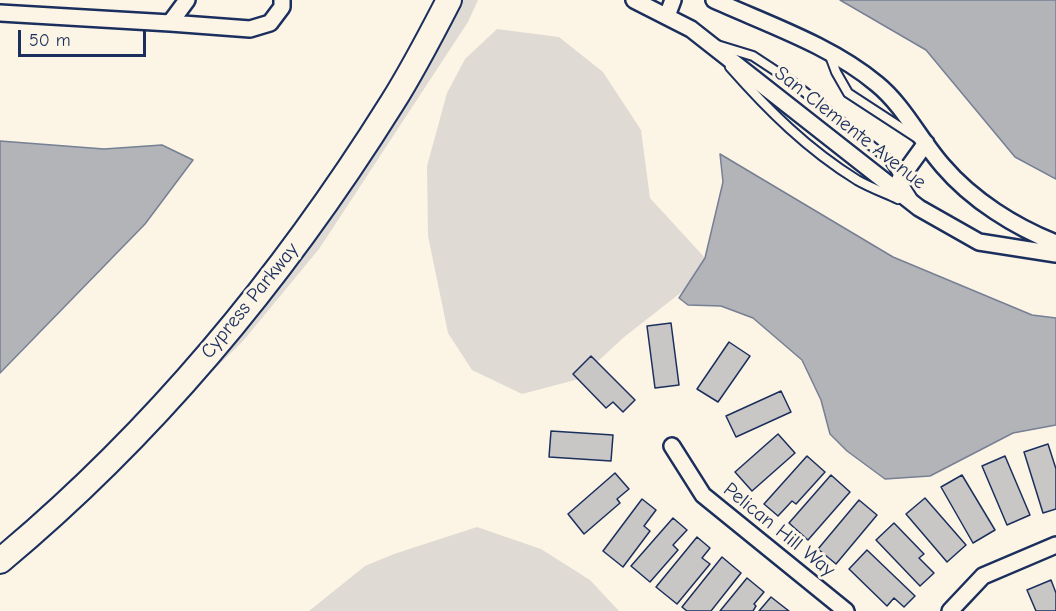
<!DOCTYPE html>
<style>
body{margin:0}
#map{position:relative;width:1056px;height:611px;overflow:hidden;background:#fcf5e5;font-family:"Comic Neue",sans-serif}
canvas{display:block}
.scale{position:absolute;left:18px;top:30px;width:128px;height:27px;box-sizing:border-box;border:3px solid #1b2f5e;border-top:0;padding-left:8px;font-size:18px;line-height:21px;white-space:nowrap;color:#1b2f5e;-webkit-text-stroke:4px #fcf5e5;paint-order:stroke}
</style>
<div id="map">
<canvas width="1056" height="611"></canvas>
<div class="scale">50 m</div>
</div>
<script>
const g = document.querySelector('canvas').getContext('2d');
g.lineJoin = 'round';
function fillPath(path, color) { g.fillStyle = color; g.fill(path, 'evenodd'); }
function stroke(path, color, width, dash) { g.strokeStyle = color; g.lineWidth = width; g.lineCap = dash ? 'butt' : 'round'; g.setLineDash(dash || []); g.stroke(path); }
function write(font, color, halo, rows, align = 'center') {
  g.font = font + ' "Comic Neue",sans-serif'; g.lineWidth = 6; g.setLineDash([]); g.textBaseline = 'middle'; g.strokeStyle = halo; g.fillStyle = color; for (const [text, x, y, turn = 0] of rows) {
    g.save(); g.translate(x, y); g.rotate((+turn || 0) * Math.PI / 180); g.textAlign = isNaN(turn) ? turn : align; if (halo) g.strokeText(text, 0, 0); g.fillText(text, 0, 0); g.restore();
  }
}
fillPath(new Path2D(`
 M 461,0 L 478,0 L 468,22 L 319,249 L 243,341 L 168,415 Z
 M 497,29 L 559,37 L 603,72 L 641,130 L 650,198 L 705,258 L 688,287 L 623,338 L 579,379 L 522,394 L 472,370 L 448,333 L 428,236 L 427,166 L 447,93 L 465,59 Z
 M 477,527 L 541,549 L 590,580 L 619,611 L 309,611 L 365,566 L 394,554 Z`), '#dfdbd4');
const water = new Path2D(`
 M 840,0 L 1056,0 L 1056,179 L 1015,157 L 926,50 Z
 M 0,141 L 104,149 L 162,145 L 193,160 L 145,224 L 0,373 Z
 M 720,154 L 893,257 L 1032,315 L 1056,318 L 1056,425 L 1013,433 L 930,476 L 885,479 L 847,451 L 830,434 L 821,400 L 802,360 L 753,318 L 721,306 L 688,305 L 679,298 L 705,258 L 723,182 Z`);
fillPath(water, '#b2b4b8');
stroke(water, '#767f94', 1.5);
const building = new Path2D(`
 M 671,323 L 679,385 L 655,388 L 647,326 Z
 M 729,342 L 750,356 L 718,402 L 697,389 Z
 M 591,356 L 635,400 L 623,412 L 613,402 L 606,408 L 573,374 Z
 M 781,391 L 791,412 L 736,437 L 726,416 Z
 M 551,431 L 613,435 L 611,461 L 549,457 Z
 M 778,434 L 795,453 L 752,491 L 735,472 Z
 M 1048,444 L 1056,469 L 1056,509 L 1043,513 L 1024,452 Z
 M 807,456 L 825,472 L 796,504 L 792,501 L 778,516 L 764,504 Z
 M 1005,456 L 1030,515 L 1007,525 L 982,466 Z
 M 615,473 L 629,489 L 617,499 L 620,503 L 584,534 L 568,514 Z
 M 831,475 L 850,492 L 808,540 L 789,523 Z
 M 962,475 L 995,530 L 973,543 L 941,487 Z
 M 925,498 L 966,545 L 947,562 L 906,514 Z
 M 642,499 L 656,510 L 644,526 L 650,531 L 623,567 L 603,551 Z
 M 859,500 L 877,515 L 836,564 L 818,549 Z
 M 673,518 L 687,530 L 673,545 L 678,550 L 650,582 L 631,566 Z
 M 894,523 L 924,554 L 919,558 L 934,573 L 920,586 L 876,540 Z
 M 697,537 L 710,548 L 702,558 L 710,564 L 677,604 L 656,587 Z
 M 867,550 L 915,596 L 904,607 L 894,598 L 887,606 L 849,569 Z
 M 722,557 L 741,573 L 711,611 L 687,611 L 682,607 Z
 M 747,578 L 764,592 L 754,604 L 756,606 L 753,611 L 720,611 Z
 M 1051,580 L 1056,593 L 1056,611 L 1036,611 L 1027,590 Z
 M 771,597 L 789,611 L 759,611 Z`);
fillPath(building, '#c8c7c6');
stroke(building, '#1b2f5e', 1.5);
const service = new Path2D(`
 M 717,45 L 753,56 L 791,81 L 889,160 L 912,197
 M 830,56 L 836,72 L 848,93 L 917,138
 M 730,67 C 768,110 807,149 857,180 C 869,187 885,193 898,199`);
const minor = new Path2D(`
 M 634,0 L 691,29 L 919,208 L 979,242 L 1056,254
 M 714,0 C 767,24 832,46 877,84 C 904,106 920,140 943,166 C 972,200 1015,227 1056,243
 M 0,13 L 170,23 L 250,29 L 270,23 L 282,7 L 282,0
 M 667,16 L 673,0
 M 170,23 L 187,0
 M 900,179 L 926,143
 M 672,446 L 703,495 L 846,611
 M 950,611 L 983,576 L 1056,545`);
const primary = new Path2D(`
 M 0,561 C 155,432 285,274 392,103 C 413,70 431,35 449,0`);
stroke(service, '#1b2f5e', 12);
stroke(minor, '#1b2f5e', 20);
stroke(primary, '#1b2f5e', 28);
stroke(service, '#fcf5e5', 8);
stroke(minor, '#fcf5e5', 15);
stroke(primary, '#fcf5e5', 24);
write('20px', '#1b2f5e', '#fcf5e5', [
 ["San Clemente Avenue",850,128,38],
 ["Cypress Parkway",250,301,-51],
 ["Pelican Hill Way",779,530,39]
]);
</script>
